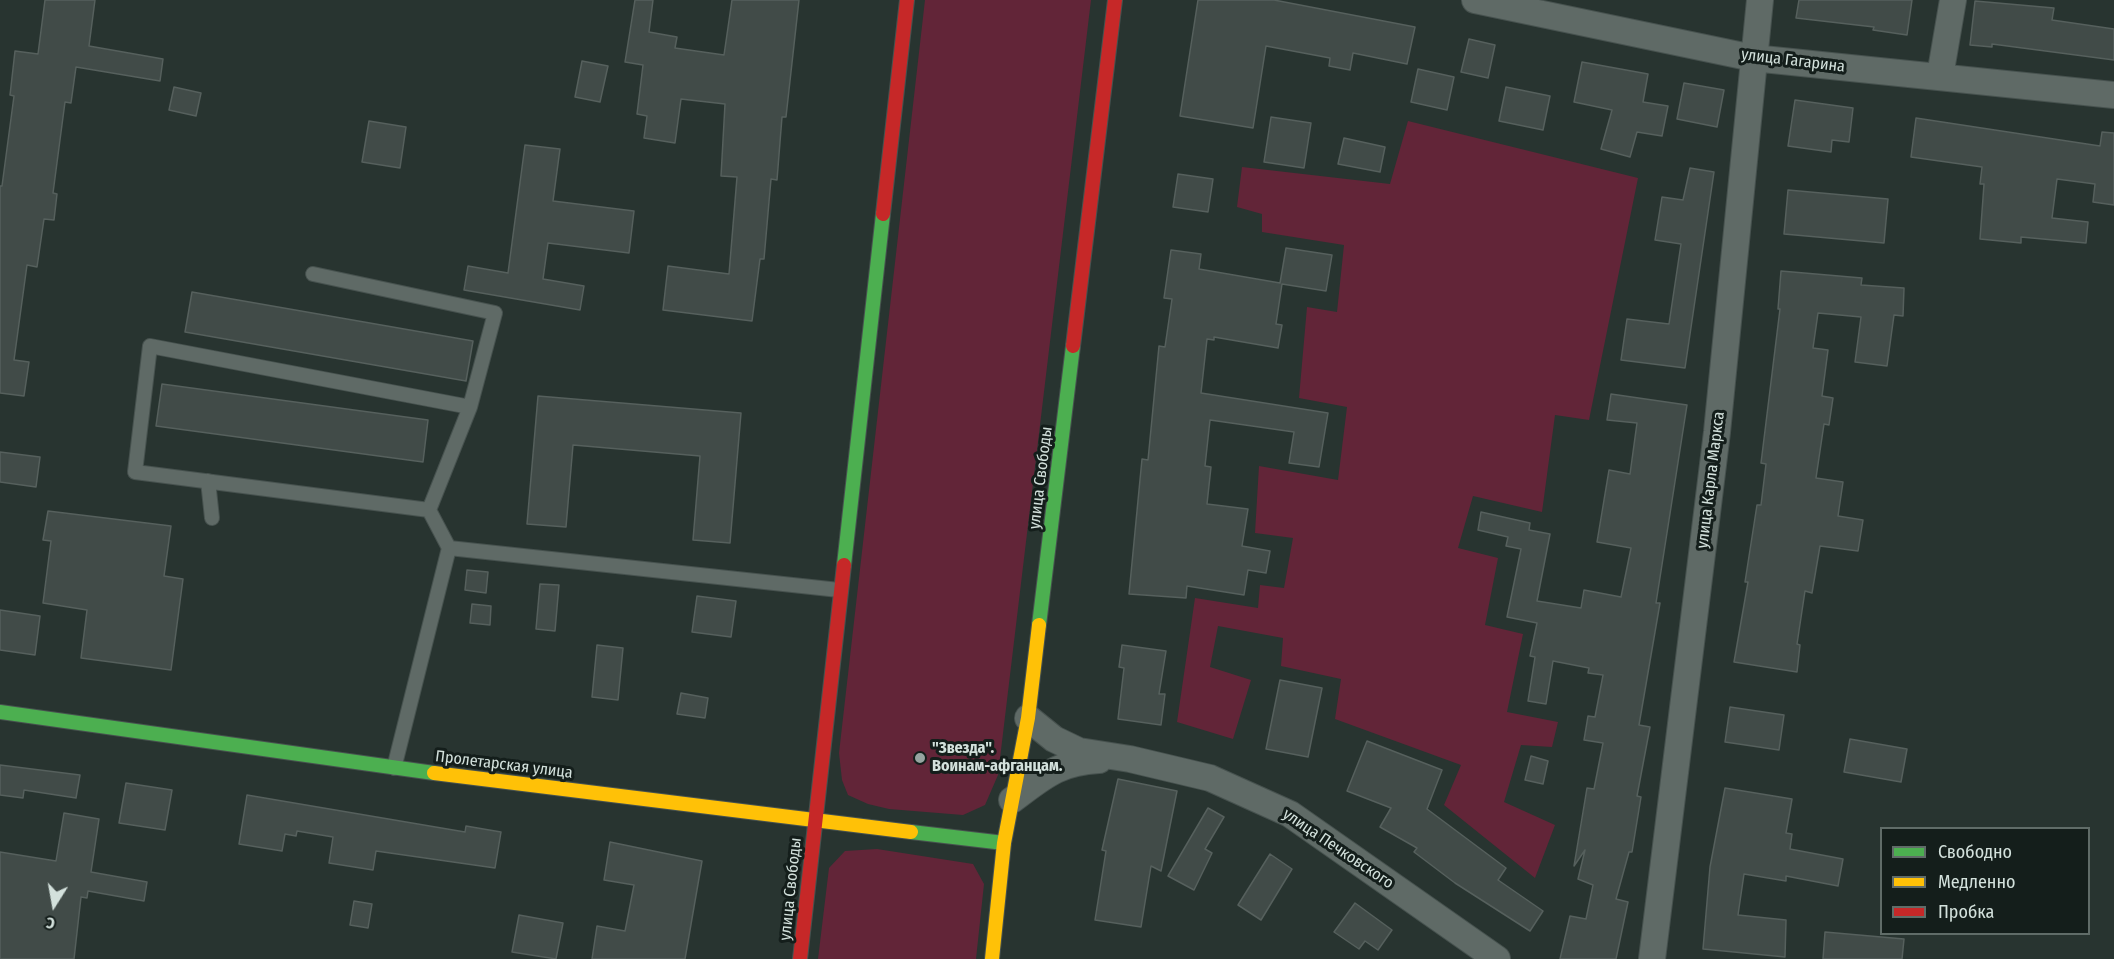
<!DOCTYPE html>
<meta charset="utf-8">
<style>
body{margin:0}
#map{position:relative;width:2114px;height:959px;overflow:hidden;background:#283430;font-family:"Fira Sans Condensed",sans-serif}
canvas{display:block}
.legend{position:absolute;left:1880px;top:827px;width:210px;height:108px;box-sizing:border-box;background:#141e1b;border:2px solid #606c68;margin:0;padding:8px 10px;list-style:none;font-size:18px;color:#d3e1dc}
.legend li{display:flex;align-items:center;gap:12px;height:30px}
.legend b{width:30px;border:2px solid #606c68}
.north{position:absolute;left:24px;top:875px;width:60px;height:60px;-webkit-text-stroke:4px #141e1b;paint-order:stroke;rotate:191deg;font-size:16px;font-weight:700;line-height:24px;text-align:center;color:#d3e1dc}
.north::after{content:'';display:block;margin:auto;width:21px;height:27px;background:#d3e1dc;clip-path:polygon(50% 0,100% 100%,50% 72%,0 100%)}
</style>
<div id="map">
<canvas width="2114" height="959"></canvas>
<ul class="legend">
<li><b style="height:8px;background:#4caf50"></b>Свободно</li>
<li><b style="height:8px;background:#ffc107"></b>Медленно</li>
<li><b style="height:8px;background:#c62828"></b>Пробка</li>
</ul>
<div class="north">С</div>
</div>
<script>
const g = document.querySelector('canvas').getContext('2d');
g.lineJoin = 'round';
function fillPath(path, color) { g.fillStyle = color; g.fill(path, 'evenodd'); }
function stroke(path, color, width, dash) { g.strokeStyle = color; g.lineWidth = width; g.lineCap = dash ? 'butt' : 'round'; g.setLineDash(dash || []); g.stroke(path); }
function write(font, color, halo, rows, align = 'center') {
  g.font = font + ' "Fira Sans Condensed",sans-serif'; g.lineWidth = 6; g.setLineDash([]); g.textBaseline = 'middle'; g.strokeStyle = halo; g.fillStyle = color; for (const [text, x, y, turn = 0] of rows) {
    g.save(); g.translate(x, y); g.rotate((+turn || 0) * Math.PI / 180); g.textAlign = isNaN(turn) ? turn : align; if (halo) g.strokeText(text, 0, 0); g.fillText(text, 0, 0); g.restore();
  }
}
fillPath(new Path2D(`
 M 925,0 L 1091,0 L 998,775 L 985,805 L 963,815 L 889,809 L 868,804 L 848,795 L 842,780 L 839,753 Z
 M 1408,121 L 1638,178 L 1589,420 L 1555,415 L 1542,512 L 1473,496 L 1458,548 L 1498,558 L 1485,625 L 1523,634 L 1507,712 L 1558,722 L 1552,747 L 1521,745 L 1504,802 L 1555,825 L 1535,878 L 1444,805 L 1461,765 L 1335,719 L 1341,679 L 1281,666 L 1283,638 L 1218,626 L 1210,667 L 1251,680 L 1233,739 L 1177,722 L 1195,598 L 1258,608 L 1260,585 L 1284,588 L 1293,538 L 1255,533 L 1259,466 L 1338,480 L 1347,407 L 1299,398 L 1307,307 L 1337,312 L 1344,245 L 1262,232 L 1262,214 L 1237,207 L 1242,167 L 1390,184 Z
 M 877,849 L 973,864 L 984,884 L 976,959 L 818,959 L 829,868 L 845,851 Z`), '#622538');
const building = new Path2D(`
 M 45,0 L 95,0 L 89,46 L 163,59 L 160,81 L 76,67 L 71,103 L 65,102 L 53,193 L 57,194 L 54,220 L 44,219 L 37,267 L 27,265 L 14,360 L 29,362 L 24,396 L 0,393 L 0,186 L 2,186 L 14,96 L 10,95 L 15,51 L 38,54 Z
 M 635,0 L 653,0 L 649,32 L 677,37 L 675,48 L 724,55 L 732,0 L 799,0 L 786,117 L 782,117 L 777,180 L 771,179 L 764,259 L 760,259 L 752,321 L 663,310 L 668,266 L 729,274 L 737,177 L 721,176 L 725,104 L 681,99 L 675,143 L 644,138 L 647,116 L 637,114 L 643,65 L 625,62 Z
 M 1198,0 L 1274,0 L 1415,27 L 1407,64 L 1353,53 L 1350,70 L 1329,66 L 1330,58 L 1266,46 L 1253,128 L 1180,116 Z
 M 1799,0 L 1912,0 L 1907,35 L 1873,30 L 1874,27 L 1796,18 Z
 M 1975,1 L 2054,8 L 2052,20 L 2114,29 L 2114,60 L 1992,44 L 1992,47 L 1970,45 Z
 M 1469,39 L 1495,45 L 1488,78 L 1461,72 Z
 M 582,61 L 608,66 L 600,102 L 575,97 Z
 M 1582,62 L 1648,74 L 1643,102 L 1668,106 L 1662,136 L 1637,132 L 1630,157 L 1601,149 L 1612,110 L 1574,102 Z
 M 1418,69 L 1454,77 L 1447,110 L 1411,102 Z
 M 1684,83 L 1724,90 L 1717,127 L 1677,119 Z
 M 174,87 L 201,93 L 196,116 L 169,110 Z
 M 1506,87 L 1550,96 L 1543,130 L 1499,121 Z
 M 1795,100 L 1853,108 L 1849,142 L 1832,140 L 1831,152 L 1788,146 Z
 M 1271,117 L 1311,123 L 1304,168 L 1264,162 Z
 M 1916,118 L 2100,146 L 2102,132 L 2114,133 L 2114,205 L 2093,202 L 2095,184 L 2057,179 L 2052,218 L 2088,222 L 2086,243 L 2021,237 L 2021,243 L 1980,239 L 1984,184 L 1980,184 L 1982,167 L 1911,157 Z
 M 369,121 L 406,127 L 400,168 L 362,162 Z
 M 1344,138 L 1385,147 L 1380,172 L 1338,164 Z
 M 525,145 L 560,149 L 553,201 L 634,211 L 629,253 L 548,243 L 543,279 L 584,286 L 580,310 L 464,290 L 468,266 L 508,273 Z
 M 1690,168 L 1714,172 L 1685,368 L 1621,360 L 1627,319 L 1669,324 L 1681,244 L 1655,240 L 1662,197 L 1683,200 Z
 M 1178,174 L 1213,179 L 1208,212 L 1173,207 Z
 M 1788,190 L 1888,199 L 1884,243 L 1784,234 Z
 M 1286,248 L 1332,255 L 1326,291 L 1282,284 L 1276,324 L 1282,325 L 1278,348 L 1214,337 L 1214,340 L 1207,339 L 1201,393 L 1328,413 L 1319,467 L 1289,463 L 1294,432 L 1210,420 L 1205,466 L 1211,467 L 1207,504 L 1248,509 L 1242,546 L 1270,551 L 1266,573 L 1248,570 L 1244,595 L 1187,586 L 1186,598 L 1129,594 L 1142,459 L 1148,460 L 1159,346 L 1165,347 L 1172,299 L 1164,298 L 1171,250 L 1201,254 L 1199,269 L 1280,283 Z
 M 1781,271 L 1862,278 L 1861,285 L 1904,288 L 1903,316 L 1894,315 L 1887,366 L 1855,362 L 1861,317 L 1818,313 L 1813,348 L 1828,350 L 1822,396 L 1833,398 L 1829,425 L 1824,424 L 1816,478 L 1843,482 L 1838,516 L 1863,520 L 1858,551 L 1820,546 L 1812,593 L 1805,591 L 1797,644 L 1800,645 L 1797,672 L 1734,662 L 1748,582 L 1745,582 L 1757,505 L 1761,505 L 1766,464 L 1761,463 L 1780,309 L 1778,309 Z
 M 192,292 L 473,341 L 466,381 L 185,332 Z
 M 162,384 L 428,420 L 423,462 L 156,426 Z
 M 1611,394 L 1687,405 L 1656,603 L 1660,603 L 1639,725 L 1650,727 L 1637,796 L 1641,797 L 1632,852 L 1629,852 L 1616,899 L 1628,902 L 1616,959 L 1560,959 L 1570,916 L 1586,919 L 1593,885 L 1578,879 L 1585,850 L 1574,866 L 1587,788 L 1594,789 L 1603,743 L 1584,740 L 1588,716 L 1595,717 L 1603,675 L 1588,673 L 1589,668 L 1553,661 L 1546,704 L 1528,701 L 1535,657 L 1530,656 L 1537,623 L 1507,617 L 1521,549 L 1506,546 L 1508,537 L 1478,530 L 1481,512 L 1530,523 L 1529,530 L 1550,534 L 1537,601 L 1581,608 L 1584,590 L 1621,597 L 1631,548 L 1597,542 L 1609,470 L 1630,474 L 1637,423 L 1607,420 Z
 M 538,396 L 741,413 L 730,543 L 693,540 L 700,456 L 573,445 L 566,527 L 527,524 Z
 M 0,452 L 40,457 L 36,487 L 0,482 Z
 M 48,511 L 171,526 L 164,576 L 183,579 L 171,670 L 81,658 L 87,610 L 43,603 L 51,541 L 43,540 Z
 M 467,570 L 488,572 L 486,593 L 465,590 Z
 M 540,584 L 559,585 L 555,631 L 536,629 Z
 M 697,596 L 736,601 L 731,637 L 692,632 Z
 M 472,604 L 491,606 L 490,625 L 470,623 Z
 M 0,610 L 40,616 L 35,655 L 0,650 Z
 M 597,645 L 623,648 L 618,700 L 592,697 Z
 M 1122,645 L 1166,651 L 1159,694 L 1165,694 L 1161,725 L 1118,719 L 1124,668 L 1119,667 Z
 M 1280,680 L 1322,688 L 1308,757 L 1266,749 Z
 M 681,693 L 708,698 L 705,718 L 677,714 Z
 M 1730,707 L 1784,715 L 1779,750 L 1725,742 Z
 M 1850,739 L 1907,749 L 1901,782 L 1844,772 Z
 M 1367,741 L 1442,770 L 1427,809 L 1506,868 L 1498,880 L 1543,911 L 1530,931 L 1455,883 L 1414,852 L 1417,848 L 1380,827 L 1391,808 L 1347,791 Z
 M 1531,756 L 1548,761 L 1543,784 L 1525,780 Z
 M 0,765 L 80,775 L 76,798 L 24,790 L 23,798 L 0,795 Z
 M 1118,779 L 1177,791 L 1161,871 L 1151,866 L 1141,927 L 1095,920 L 1106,851 L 1102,850 Z
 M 126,783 L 172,790 L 165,830 L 119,823 Z
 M 1725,788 L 1792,799 L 1786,833 L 1792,834 L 1790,849 L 1843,859 L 1838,886 L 1786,876 L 1786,881 L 1744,874 L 1738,915 L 1786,920 L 1785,957 L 1703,949 L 1710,867 Z
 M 247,795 L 465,832 L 466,826 L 501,832 L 495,868 L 376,851 L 373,870 L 329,863 L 333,837 L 297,831 L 296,836 L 285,834 L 282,851 L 239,844 Z
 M 1208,808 L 1224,817 L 1205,849 L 1212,853 L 1194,890 L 1168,876 Z
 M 64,813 L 99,819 L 91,872 L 147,882 L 144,901 L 88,891 L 87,898 L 81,897 L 74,959 L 0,959 L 0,852 L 56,861 Z
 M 610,842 L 702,861 L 685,959 L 592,959 L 597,926 L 625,931 L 634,885 L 604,880 Z
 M 1270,854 L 1292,869 L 1261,920 L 1238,905 Z
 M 354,901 L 372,904 L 368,928 L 350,925 Z
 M 1355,903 L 1392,930 L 1378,950 L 1365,941 L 1359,949 L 1334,932 Z
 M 519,915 L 563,923 L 556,959 L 512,952 Z
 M 1825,932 L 1904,939 L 1902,959 L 1823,959 Z`);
fillPath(building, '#414b48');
stroke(building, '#56605d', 1.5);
const lane = new Path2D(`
 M 313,274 L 495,313 L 470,407
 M 208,481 L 212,518
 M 449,548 L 839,590
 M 394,768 L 449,548 L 429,510 L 470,407 L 150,346 L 135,472 L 429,510`);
const street = new Path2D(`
 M 1475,0 L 1753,58 L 2114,95
 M 1940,76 L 1953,0
 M 1028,718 L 1054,739 L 1079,751 L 1130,759 L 1210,778 L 1290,814 L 1497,959
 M 1012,800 C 1043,777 1058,762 1099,760
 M 1652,959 L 1717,432 L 1760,0`);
const fast = new Path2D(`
 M 844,565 L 883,214
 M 1039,625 L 1073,346
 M 0,712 L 434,773
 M 911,832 L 1004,843`);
const slow = new Path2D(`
 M 434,773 L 911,832
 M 992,959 L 1004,843 L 1028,718 L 1039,625`);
const jam = new Path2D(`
 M 883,214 L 907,0
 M 1073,346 L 1115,0
 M 800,959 L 844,565`);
stroke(lane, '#47524f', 16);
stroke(street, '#47524f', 28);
stroke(fast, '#47524f', 16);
stroke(slow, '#47524f', 16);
stroke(jam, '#47524f', 16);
stroke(lane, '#5f6a66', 14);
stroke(street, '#5f6a66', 26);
stroke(fast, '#4caf50', 14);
stroke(slow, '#ffc107', 14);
stroke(jam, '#c62828', 14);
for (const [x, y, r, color] of [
 [920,758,6,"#97a4a0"]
]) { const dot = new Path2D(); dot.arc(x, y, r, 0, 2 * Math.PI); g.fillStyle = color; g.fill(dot); stroke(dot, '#141e1b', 2); }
write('16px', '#d3e1dc', '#141e1b', [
 ["улица Гагарина",1793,61,7],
 ["улица Свободы",1041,478,-83],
 ["улица Карла Маркса",1711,480,-83],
 ["Пролетарская улица",504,765,7],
 ["улица Печковского",1338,849,34],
 ["улица Свободы",791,889,-84]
]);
write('bold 16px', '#d3e1dc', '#141e1b', [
 ["\"Звезда\".",932,749],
 ["Воинам-афганцам.",932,767]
], 'left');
</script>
